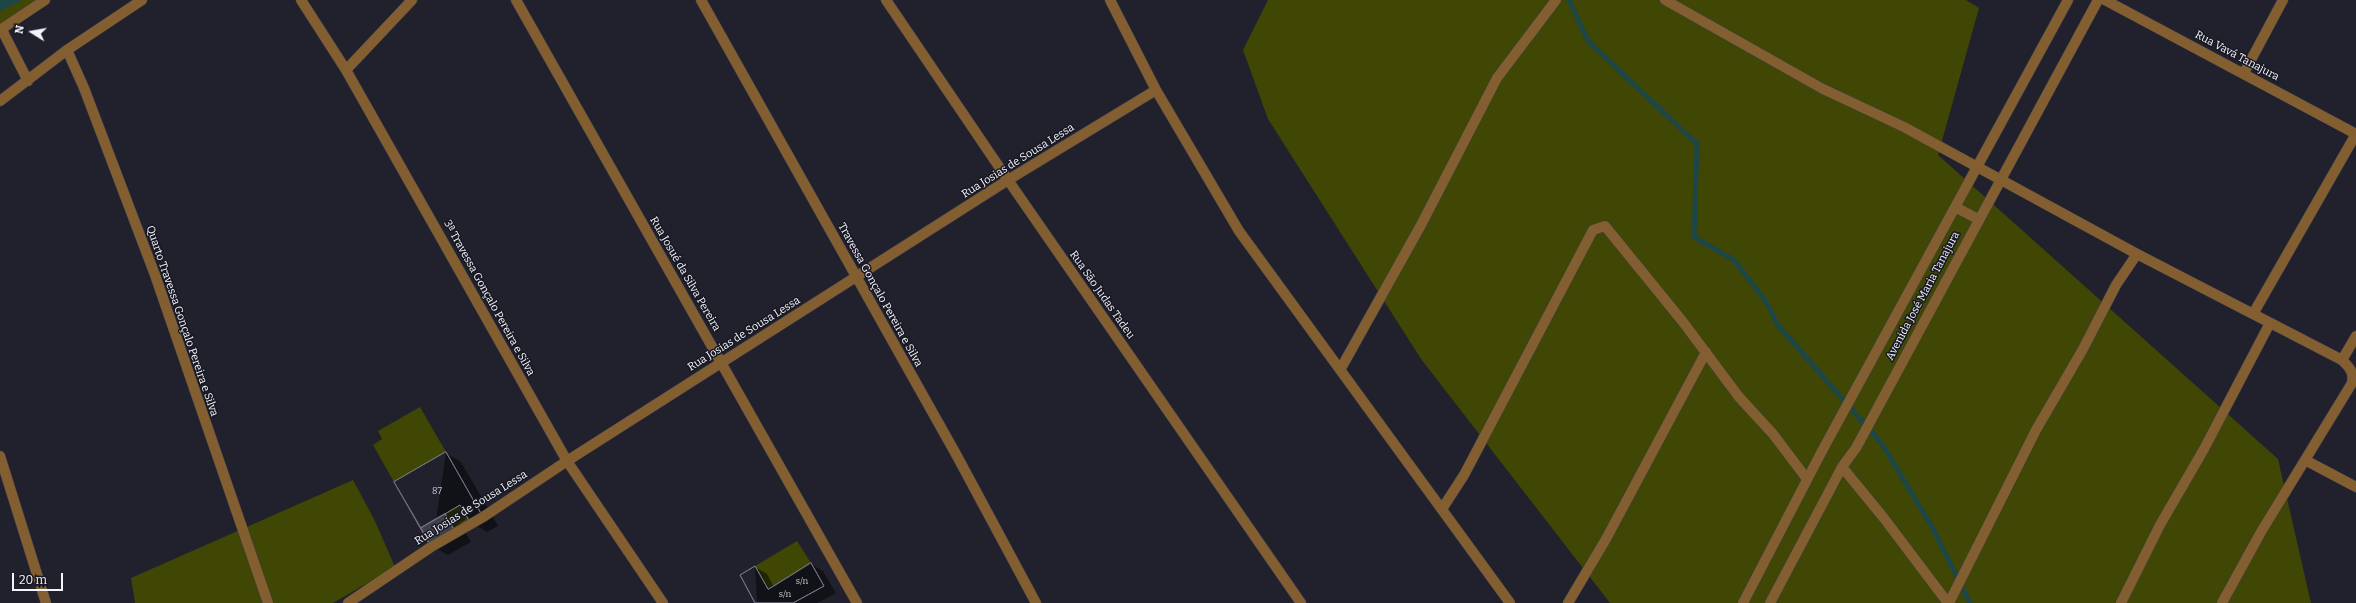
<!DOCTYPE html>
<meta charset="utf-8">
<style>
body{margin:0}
#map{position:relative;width:2356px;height:603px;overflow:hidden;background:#21212d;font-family:Bitter,serif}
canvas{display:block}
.north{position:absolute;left:12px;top:12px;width:40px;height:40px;-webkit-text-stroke:3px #181823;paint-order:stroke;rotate:281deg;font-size:11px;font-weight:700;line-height:16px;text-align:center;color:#f3f4fc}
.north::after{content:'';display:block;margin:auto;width:14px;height:18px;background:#f3f4fc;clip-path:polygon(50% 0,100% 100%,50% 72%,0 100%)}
.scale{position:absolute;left:12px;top:573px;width:51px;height:18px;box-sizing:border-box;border:2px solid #f3f4fc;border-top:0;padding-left:5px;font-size:12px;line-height:14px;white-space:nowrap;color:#f3f4fc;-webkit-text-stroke:3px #181823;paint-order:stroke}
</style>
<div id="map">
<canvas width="2356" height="603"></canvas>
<div class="north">N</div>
<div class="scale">20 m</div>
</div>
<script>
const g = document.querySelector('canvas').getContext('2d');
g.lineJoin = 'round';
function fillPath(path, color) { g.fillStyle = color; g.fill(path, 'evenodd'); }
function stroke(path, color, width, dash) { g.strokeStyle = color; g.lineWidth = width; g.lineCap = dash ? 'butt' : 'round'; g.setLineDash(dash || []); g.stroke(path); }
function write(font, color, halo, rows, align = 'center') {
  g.font = font + ' Bitter,serif'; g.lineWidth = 3; g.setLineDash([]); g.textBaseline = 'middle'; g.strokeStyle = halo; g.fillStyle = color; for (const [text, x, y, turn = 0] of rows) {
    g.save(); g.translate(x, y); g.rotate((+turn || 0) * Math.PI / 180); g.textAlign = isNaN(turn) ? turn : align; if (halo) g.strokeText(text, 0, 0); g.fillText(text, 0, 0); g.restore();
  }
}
fillPath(new Path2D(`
 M 0,0 L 39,0 L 0,25 Z
 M 1268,0 L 1966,0 L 1979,8 L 1938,155 L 2278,459 L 2311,603 L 1610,603 L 1421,359 L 1268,119 L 1243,50 Z
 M 420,407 L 446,452 L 394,482 L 373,445 L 382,439 L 378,431 Z
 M 353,480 L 375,521 L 395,567 L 333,603 L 135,603 L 131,578 Z
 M 460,505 L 471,524 L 456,533 L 445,514 Z
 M 797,541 L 811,563 L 768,589 L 755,566 Z`), '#404603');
fillPath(new Path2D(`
 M 0,0 L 22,0 L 0,11 Z`), '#1d4646');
fillPath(new Path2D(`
 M 446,453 L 461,462 L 498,526 L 487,532 L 472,523 L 469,517 L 460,523 L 471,542 L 448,555 L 432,546 Z
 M 811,564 L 823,571 L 836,593 L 817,603 L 757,603 L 755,567 L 767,574 L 774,587 Z`), '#0007');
stroke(new Path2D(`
 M 1569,0 L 1588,41 L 1697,144 L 1694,237 L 1734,260 L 1767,303 L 1777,324 L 1882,444 L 1932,527 L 1970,603`), '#1d4646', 5);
const building = new Path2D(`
 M 446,452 L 483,517 L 471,524 L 460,505 L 421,528 L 394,482 Z
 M 446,452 L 483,517 L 471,524 L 460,505 L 445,514 L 456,533 L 431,547 L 394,482 Z
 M 445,514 L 456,533 L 431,547 L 421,528 Z
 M 445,514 L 456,533 L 431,547 L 421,528 Z
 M 811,563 L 824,586 L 793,603 L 755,603 L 740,575 L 755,566 L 768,589 Z
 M 811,563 L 824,586 L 793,603 L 755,603 L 740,575 L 755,566 L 768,589 Z`);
fillPath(building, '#40404d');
stroke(building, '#70707e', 1);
const minor = new Path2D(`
 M 301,0 L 346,70 L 567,461 L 663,603
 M 516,0 L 857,603
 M 701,0 L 957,456 L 1036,603
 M 886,0 L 1008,180 L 1301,603
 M 1110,0 L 1156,90 L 1239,231 L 1510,603
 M 1665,0 L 1823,89 L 1904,127 L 2137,254 L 2342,360 C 2350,368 2354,372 2352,383 L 2261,532 L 2222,603
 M 2105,0 L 2356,134
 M 0,30 L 45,0
 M 2,30 L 28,81
 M 67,50 L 84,88 L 155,275 L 268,603
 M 346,70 L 412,0
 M 2244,73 L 2283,0
 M 0,101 L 67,50 L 142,0
 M 1955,207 L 1978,219
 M 2253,314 L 2356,134
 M 2342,360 L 2356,336
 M 1340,370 L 1421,225 L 1497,78 L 1556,0
 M 0,456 L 46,603
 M 2305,460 L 2356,487
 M 1842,467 L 1883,517 L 1948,603
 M 1442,509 L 1464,475 L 1593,230 L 1605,226 L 1683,322 L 1739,397 L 1773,434 L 1807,479
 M 348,603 L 431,547 L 483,517 L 567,461 L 1008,180 L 1156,90
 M 1568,603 L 1606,539 L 1706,352
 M 1743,603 L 1822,451 L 2068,0
 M 1770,603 L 1842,467 L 1856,448 L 2098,0
 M 1949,603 L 2036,430 L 2083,349 L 2116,285 L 2137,254
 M 2121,603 L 2160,525 L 2204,449 L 2270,323`);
stroke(minor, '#3e3f4a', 11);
stroke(minor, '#835e30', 10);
write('9px', '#c6c7d0', null, [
 ["87",437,491],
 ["s/n",802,581],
 ["s/n",785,594]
]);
write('11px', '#f3f4fc', '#181823', [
 ["Rua Vavá Tanajura",2237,56,28],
 ["Rua Josias de Sousa Lessa",1018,161,-32],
 ["Rua Josué da Silva Pereira",685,274,60],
 ["Travessa Gonçalo Pereira e Silva",880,295,61],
 ["Rua São Judas Tadeu",1102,295,55],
 ["Avenida José Maria Tanajura",1923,296,-62],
 ["3ª Travessa Gonçalo Pereira e Silva",489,298,61],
 ["Quarto Travessa Gonçalo Pereira e Silva",182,321,71],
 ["Rua Josias de Sousa Lessa",744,334,-32],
 ["Rua Josias de Sousa Lessa",471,508,-32]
]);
</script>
